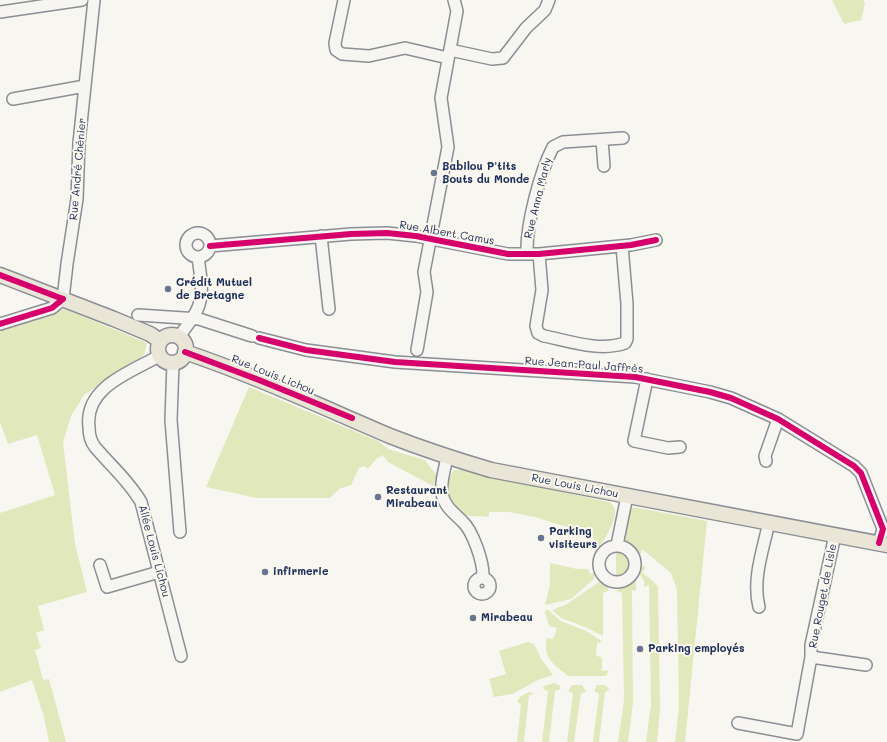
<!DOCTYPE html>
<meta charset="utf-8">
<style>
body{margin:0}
canvas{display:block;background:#f8f6f0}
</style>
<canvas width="887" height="742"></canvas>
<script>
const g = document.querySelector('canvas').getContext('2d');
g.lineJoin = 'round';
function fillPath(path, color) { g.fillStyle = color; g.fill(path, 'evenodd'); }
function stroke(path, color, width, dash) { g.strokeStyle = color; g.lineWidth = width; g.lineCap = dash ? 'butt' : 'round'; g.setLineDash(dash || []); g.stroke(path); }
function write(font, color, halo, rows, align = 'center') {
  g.font = font + ' Mali,sans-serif'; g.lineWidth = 4; g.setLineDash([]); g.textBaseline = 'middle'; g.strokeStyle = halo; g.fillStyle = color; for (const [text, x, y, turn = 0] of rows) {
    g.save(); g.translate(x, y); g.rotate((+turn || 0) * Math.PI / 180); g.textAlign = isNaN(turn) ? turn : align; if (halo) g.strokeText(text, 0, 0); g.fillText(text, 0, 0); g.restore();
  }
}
fillPath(new Path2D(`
 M 832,0 L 863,0 L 865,4 L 861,20 L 844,24 Z
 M 65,309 L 147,343 L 144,355 L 84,395 L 71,416 L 63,442 L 75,544 L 87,592 L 38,606 L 44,630 L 36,633 L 41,648 L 35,650 L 43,680 L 49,679 L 66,742 L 49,742 L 44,717 L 32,680 L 0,692 L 0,513 L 55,495 L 37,435 L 8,444 L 0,422 L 0,325 Z
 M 249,387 L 378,441 L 388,449 L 425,460 L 437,476 L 433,486 L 388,462 L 383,455 L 376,459 L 368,469 L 364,466 L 359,468 L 351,485 L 339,489 L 330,498 L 257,498 L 206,487 Z
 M 454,470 L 461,470 L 608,502 C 627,509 602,543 595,553 L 597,542 L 589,534 L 535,517 L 509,512 L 489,512 L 489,517 C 482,516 473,517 467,515 C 451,511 442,482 454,470 Z
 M 633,507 L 707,521 L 685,742 L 675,742 L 679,708 L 677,589 L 671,573 L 642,549 L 641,554 C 637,551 631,548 628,544 C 621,535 627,514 633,507 Z
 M 619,550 C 629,554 631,561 628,571 L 619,577 L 616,576 L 616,551 Z
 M 550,563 L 577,569 L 588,569 L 590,574 L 594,573 L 594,579 L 571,599 L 545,605 L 550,585 Z
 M 642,565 L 646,568 L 642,572 L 658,586 L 660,709 L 657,742 L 646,742 L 651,704 L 649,585 L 644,587 L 644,581 L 639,573 Z
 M 633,579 L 636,581 L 636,591 L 632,590 L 633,703 L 628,742 L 618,742 L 624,700 L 622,593 L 616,591 Z
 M 599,582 L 604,583 L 608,587 L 608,591 L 603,593 L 603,636 L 585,627 L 561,618 L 552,610 L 567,604 Z
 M 546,610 L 548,610 L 561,621 L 586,631 L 603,642 L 597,643 L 596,656 L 602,657 L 602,671 L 609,670 L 606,676 L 568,676 C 554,664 542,658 547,638 L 553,639 L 557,628 L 549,626 L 545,613 Z
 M 528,642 L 534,644 L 542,660 L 553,675 L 538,680 L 512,694 L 494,697 L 489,679 L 506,674 L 499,651 Z
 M 554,683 L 559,685 L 561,689 L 555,691 L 549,742 L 542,742 L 548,691 L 543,689 L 544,686 Z
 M 572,685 L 582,685 L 586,692 L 581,693 L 574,742 L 567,742 L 573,693 L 568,691 Z
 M 597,685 L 605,685 L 610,690 L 605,692 L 599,742 L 593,742 L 599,694 L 594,691 Z
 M 529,692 L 535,694 L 529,695 L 524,742 L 517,742 L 521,704 L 517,702 L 520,697 Z`), '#e1e9bc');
const minor = new Path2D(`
 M 344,0 L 335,43 L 336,50 L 342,54 L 369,56 L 405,48 L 448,58
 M 0,12 L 82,0
 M 450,50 L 492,59 L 503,58 L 526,28 L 545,10 L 549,0
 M 13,99 L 85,86
 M 602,140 L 604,166
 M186 245a12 12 0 1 1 24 0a12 12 0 1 1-24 0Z
 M 321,236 L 329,309
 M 210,246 L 351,234 L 387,233 L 416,236 L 508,254 L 539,254 L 631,245 L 656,240
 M 527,253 C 526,225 540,172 553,147 L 563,142 L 623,138
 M 539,254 L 542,290 L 536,326 L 538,333 L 544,336 C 569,341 600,352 625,343 L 627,339 L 627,304 L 622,246
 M 138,315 L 199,319 L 252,336
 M 0,324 L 52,308 L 63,299 L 67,264 L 77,199 L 79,143 L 94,0
 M 179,337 C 185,328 192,320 197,310 C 205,293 200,274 198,257
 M 259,338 L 306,350 L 395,362 L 635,377 L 710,392 L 731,398 L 778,419 L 854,466 L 861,473 L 883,529 L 879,543
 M 417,350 L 427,292 L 424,272 L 448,147 L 441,98 L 457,11 L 454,0
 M 159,356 C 131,372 84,387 89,427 C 89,434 91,442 95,447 C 111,466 129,481 141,502 L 181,656
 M 173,363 L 171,420 L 180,532
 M 647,379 L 634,441 L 668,448 L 680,447
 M 447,457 C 445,469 440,482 442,494 C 445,507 453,512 462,521 C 473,531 484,563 483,578
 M 766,461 L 765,456 L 778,419
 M 617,545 L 627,496
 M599 564a18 18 0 1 1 36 0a18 18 0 1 1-36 0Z
 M 100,565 L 107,587 L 159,572
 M474 586a8 8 0 1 1 16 0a8 8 0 1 1-16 0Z
 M 759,607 C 752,579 763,550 769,522
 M 811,657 L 866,665
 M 738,723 L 797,734 L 811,657 L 811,645 L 835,535`);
const major = new Path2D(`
 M 0,275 L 114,319 L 150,334 L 160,341
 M158 349a14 14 0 1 1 28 0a14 14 0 1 1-28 0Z
 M 185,352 C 256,376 322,407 390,436 C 423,449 457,460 491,470 L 887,545`);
stroke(minor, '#8b8e94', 14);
stroke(major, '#8b8e94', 17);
stroke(minor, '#f6f5f1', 11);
stroke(major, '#e9e6d8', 14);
stroke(new Path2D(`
 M 210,246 L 351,234 L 387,233 L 416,236 L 508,254 L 539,254 L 631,245 L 656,240
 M 0,275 L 63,299
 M 0,324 L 52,308 L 63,299
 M 259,338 L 306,350 L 395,362 L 635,377 L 710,392 L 731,398 L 778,419 L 854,466 L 861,473 L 883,529 L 879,543
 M 185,352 L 259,380 L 352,418`), '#d6006c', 6);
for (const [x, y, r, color] of [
 [434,173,4,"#687591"],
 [168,289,4,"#687591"],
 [378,497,4,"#687591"],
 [541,538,4,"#687591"],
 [265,572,4,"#687591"],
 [473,618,4,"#687591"],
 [640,649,4,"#687591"]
]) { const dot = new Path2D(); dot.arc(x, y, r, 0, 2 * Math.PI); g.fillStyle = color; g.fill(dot); stroke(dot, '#fbf7ec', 1.5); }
write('bold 11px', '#1b2f5e', '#fbf7ec', [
 ["Babilou P'tits",442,167],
 ["Bouts du Monde",442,180],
 ["Crédit Mutuel",176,283],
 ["de Bretagne",176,296],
 ["Restaurant",386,491],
 ["Mirabeau",386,504],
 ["Parking",549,532],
 ["visiteurs",549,545],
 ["infirmerie",273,572],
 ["Mirabeau",481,618],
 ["Parking employés",648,649]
], 'left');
write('11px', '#1b2f5e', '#fbf7ec', [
 ["Rue André Chénier",78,169,-85],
 ["Rue Anna Marly",538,198,-76],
 ["Rue Albert Camus",447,233,10],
 ["Rue Jean-Paul Jaffrès",584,365,4],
 ["Rue Louis Lichou",273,375,22],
 ["Rue Louis Lichou",575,486,11],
 ["Allée Louis Lichou",154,551,75],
 ["Rue Rouget de Lisle",823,596,-79]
]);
</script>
